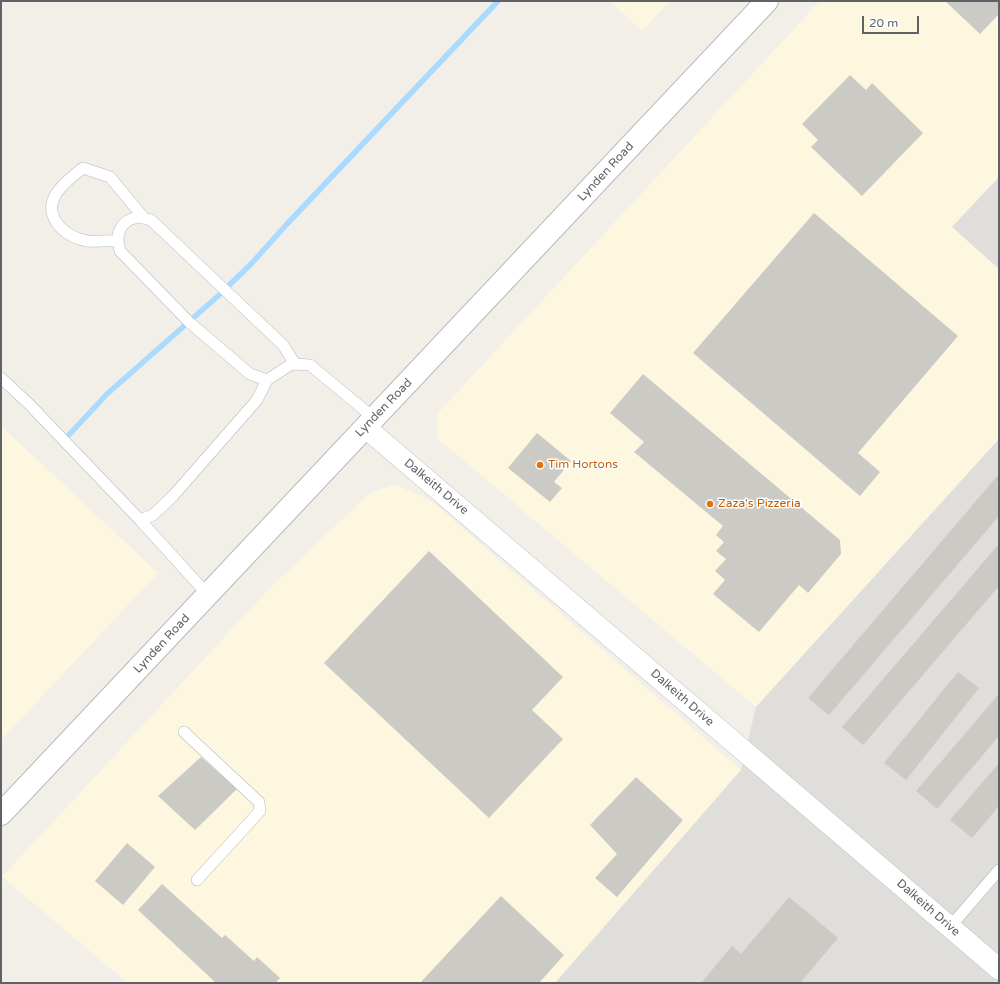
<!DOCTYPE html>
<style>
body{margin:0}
#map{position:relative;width:1000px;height:984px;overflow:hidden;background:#f1efe8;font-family:"Varela Round",sans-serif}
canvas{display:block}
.frame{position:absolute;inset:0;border:2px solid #5f6368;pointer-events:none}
.scale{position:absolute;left:862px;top:16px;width:57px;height:18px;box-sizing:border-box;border:2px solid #5f6368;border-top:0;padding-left:5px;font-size:12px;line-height:14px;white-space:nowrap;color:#5f6368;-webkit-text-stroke:3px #fff;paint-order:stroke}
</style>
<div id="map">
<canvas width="1000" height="984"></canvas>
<div class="frame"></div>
<div class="scale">20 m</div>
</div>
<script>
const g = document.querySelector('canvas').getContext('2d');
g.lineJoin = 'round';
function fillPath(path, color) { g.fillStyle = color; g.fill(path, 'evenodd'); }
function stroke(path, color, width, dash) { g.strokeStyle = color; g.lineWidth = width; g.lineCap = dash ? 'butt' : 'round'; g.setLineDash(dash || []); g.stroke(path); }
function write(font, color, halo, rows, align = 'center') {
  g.font = font + ' "Varela Round",sans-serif'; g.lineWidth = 3; g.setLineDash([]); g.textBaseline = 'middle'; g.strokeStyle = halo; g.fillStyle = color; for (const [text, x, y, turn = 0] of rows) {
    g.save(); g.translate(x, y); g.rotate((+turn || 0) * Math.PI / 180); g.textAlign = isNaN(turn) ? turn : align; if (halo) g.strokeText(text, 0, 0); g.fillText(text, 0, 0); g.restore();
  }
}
fillPath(new Path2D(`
 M 610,1 L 670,1 L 642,31 Z
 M 820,1 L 999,1 L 999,177 L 952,227 L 999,269 L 999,439 L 756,707 L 437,438 L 438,413 Z
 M 1,426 L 158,573 L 1,740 Z
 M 395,484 L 431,501 L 741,770 L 555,983 L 128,983 L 2,877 L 269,589 L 369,494 Z`), '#fef7e0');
fillPath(new Path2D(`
 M 999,177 L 999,269 L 952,227 Z
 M 999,439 L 999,983 L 555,983 L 741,770 L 756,707 Z`), '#e0deda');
stroke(new Path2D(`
 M 67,437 L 107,394 L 218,296 L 251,264 L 287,224 L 498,1`), '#aadaff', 5.5);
fillPath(new Path2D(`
 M 945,1 L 999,1 L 999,14 L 980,34 Z
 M 850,75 L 866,90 L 872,83 L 923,133 L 862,196 L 811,147 L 818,140 L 802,124 Z
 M 814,213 L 958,336 L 858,453 L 880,472 L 860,496 L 693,353 Z
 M 643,374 L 840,540 L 841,554 L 808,593 L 799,585 L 759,632 L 713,594 L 725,580 L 715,571 L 726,559 L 716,551 L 724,542 L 716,535 L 723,526 L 634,452 L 644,442 L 610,413 Z
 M 537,433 L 571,461 L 554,482 L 562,488 L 550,502 L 508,468 Z
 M 999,474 L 999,516 L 829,715 L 808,698 Z
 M 999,544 L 999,586 L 863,745 L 842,727 Z
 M 429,551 L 563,677 L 532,710 L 563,739 L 489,818 L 324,663 Z
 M 958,672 L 979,688 L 906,780 L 884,763 Z
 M 999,694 L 999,736 L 937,809 L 916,791 Z
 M 201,757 L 237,789 L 195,830 L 158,796 Z
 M 999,763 L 999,806 L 972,838 L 950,820 Z
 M 636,777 L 683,820 L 617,897 L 595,878 L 617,854 L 590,825 Z
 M 127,843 L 155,867 L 123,905 L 95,881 Z
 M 162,884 L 222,938 L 225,935 L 254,961 L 257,957 L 280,978 L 275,983 L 216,983 L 138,910 Z
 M 501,896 L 564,955 L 539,983 L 420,983 Z
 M 789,897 L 838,938 L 800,983 L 701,983 L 732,946 L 741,954 Z`), '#cccac5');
const lane = new Path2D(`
 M 118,241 C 107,240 97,242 87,241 C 76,239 67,234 60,227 C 38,202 64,183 83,168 L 110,177 L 144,218
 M 295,364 L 283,345 L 151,220 C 127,212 113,228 120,251 L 189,322 L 250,374 L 267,380 L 290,365 L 295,364 L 310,365 L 374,418
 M 1,378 L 29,404 L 140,520 L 153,515 L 173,496 L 257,400 L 267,380
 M 140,520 L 208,595
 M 184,732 L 259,802 L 260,811 L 197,880
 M 950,927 L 999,870`);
const street = new Path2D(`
 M 365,427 L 999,969`);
const secondary = new Path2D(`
 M 1,814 L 767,1`);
stroke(lane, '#b5b8bc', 12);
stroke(street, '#b5b8bc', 22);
stroke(secondary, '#b6babf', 24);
stroke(lane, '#fff', 11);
stroke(street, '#fff', 21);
stroke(secondary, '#fff', 22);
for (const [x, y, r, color] of [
 [540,465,4,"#e8710a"],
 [710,504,4,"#e8710a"]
]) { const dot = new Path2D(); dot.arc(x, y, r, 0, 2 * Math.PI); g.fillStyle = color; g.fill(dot); stroke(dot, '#fff', 1.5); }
write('12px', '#5f6368', '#fff', [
 ["Lynden Road",606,172,-47],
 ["Lynden Road",384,408,-46],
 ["Dalkeith Drive",436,487,40],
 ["Lynden Road",162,644,-47],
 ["Dalkeith Drive",682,698,41],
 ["Dalkeith Drive",928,908,41]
]);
write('12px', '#c56008', '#fff', [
 ["Tim Hortons",548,465],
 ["Zaza's Pizzeria",718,504]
], 'left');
</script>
